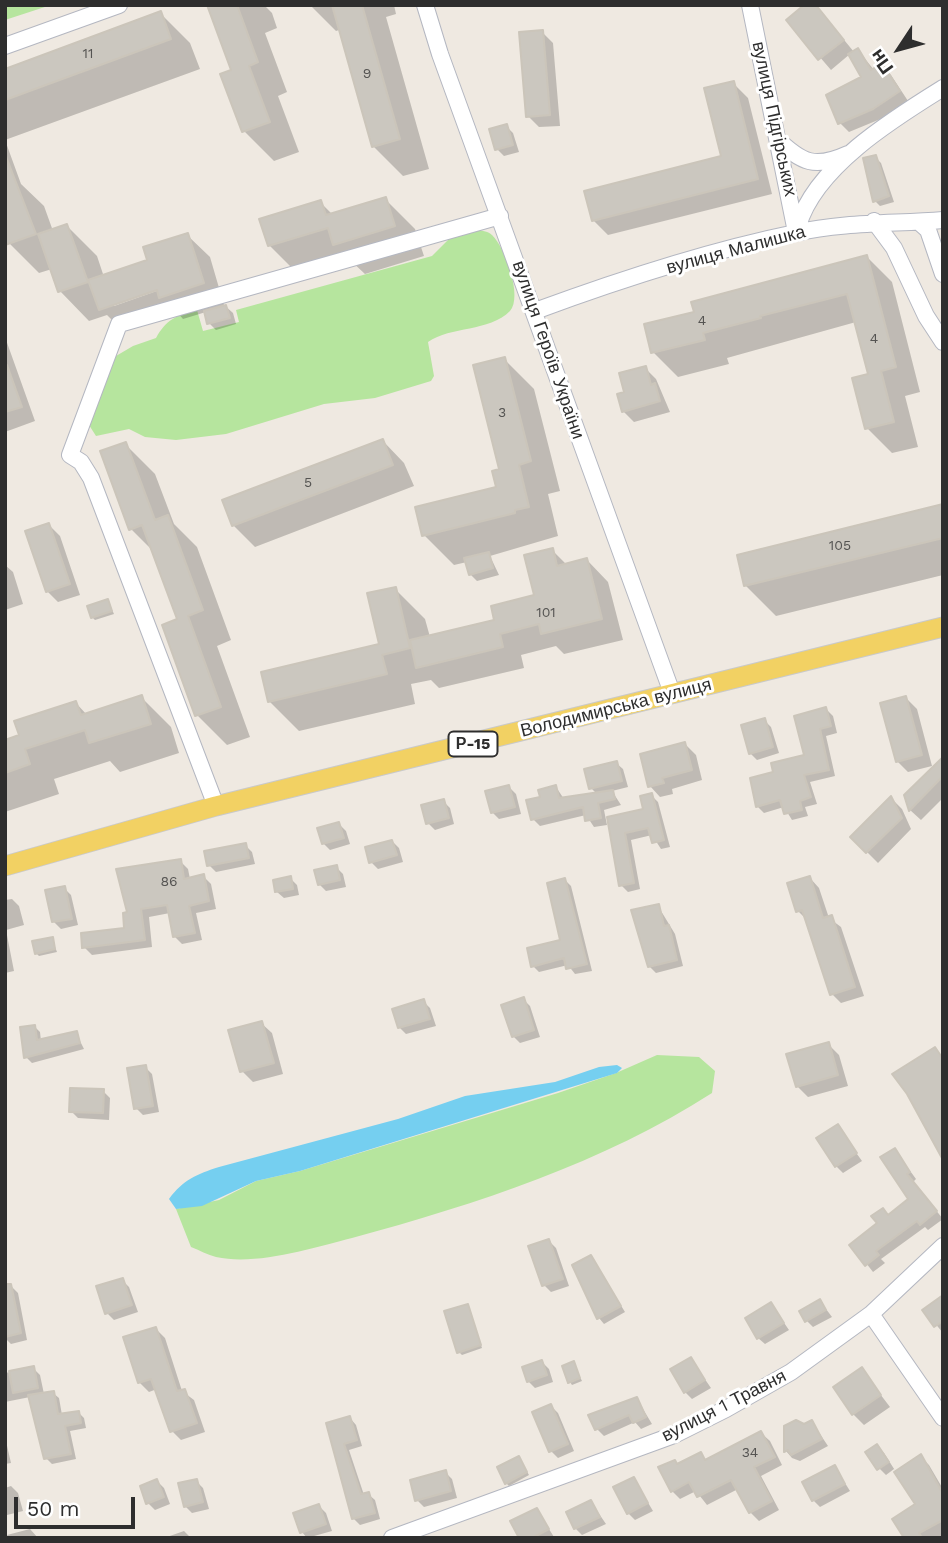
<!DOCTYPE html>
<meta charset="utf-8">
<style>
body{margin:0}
#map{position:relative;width:948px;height:1543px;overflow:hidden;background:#efe9e1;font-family:"Work Sans",sans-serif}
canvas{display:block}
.frame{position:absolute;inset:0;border:7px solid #2e2e2e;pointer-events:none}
.north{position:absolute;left:864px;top:14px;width:70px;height:70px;-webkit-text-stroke:5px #fff;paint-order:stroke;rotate:234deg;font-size:19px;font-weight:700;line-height:28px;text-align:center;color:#2e2e2e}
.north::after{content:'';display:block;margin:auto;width:24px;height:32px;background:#2e2e2e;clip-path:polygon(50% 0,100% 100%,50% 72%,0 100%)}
.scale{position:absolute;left:14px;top:1497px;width:121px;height:32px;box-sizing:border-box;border:4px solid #2e2e2e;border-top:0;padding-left:9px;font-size:21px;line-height:24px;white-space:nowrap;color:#2e2e2e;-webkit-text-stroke:5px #fff;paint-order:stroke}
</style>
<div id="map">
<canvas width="948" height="1543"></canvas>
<div class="frame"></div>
<div class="north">Пн</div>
<div class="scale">50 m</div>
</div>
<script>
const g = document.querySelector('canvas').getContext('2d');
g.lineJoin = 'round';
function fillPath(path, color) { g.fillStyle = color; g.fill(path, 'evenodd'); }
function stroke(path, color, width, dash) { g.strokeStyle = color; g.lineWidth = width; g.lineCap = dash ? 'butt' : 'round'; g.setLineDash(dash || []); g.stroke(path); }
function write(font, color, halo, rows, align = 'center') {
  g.font = font + ' "Work Sans",sans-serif'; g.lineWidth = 6; g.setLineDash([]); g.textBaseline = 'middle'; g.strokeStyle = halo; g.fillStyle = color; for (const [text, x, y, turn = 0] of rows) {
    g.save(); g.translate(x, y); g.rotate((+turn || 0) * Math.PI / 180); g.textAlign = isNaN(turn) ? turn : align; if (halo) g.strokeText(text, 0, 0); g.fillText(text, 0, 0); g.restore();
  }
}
fillPath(new Path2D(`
 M 5,5 L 51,5 L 5,20 Z
 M 477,230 C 483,231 488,231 492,235 C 505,247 523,297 510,311 C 489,332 451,326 428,342 L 434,376 L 431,381 L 375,398 L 324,404 L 226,434 L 176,440 L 145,437 L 129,429 L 96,436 L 89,425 L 116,356 L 133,346 L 156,338 C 166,320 176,315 197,310 L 203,331 L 239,322 L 236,310 L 432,256 L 451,237 Z
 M 657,1055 L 699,1057 L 715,1071 L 712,1093 C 603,1163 477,1204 352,1238 C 313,1248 256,1266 216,1257 C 208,1255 199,1250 191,1247 L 176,1209 L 219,1200 L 256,1181 L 300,1171 L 558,1093 L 616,1073 Z`), '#b6e59e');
fillPath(new Path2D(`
 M 617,1065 L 622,1068 L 617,1073 L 300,1171 L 256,1181 L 202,1206 L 176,1209 L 169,1199 C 183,1180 197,1174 219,1167 L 398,1119 L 465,1096 L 555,1082 L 599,1067 Z`), '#75cff0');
fillPath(new Path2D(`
 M 209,5 L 264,5 L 272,13 L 277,28 L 265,33 L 287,92 L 278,96 L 299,152 L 274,161 L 244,131 L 234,71 Z
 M 310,5 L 394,5 L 396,14 L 386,17 L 429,169 L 403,176 L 373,146 L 339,30 L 336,31 Z
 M 160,13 L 190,43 L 200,69 L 5,140 L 5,70 Z
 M 822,13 L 854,52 L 858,50 L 874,70 L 882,65 L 891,75 L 908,101 L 883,118 L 849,132 L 840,123 L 864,77 L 850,54 L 831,70 L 788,20 Z
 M 542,32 L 553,43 L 560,126 L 539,127 L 528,116 Z
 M 733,83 L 748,98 L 772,194 L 608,235 L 593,220 L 724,158 Z
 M 506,126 L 513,133 L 519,152 L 504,156 L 497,149 Z
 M 5,140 L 21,184 L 44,206 L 53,231 L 67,226 L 97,256 L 104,277 L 149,261 L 187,235 L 210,257 L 224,305 L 233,313 L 236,324 L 216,330 L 209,323 L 206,312 L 183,319 L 177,312 L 123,331 L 107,315 L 89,321 L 60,291 L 52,269 L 39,273 L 9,243 L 5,233 ZM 164,285 L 165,288 L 114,306 L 114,303 Z
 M 875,157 L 881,163 L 894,202 L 880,206 L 875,201 Z
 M 385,199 L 415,229 L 424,256 L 365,274 L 350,260 L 299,275 L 269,245 L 320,202 L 333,215 Z
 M 867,257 L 892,282 L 920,392 L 905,396 L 918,447 L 892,453 L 867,428 L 870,375 L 856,322 L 727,358 L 729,364 L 678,377 L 653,352 L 696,313 Z
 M 5,337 L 35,421 L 5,432 Z
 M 504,359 L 534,389 L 560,491 L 548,494 L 558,536 L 490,556 L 499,575 L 477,581 L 470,574 L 467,562 L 454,565 L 424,535 L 498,488 L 501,470 Z
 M 645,368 L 656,379 L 670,412 L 634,422 L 623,411 L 626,394 Z
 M 383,441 L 404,463 L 414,486 L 255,547 L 233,525 Z
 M 125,444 L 155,474 L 174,524 L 197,547 L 231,640 L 217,646 L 250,737 L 227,745 L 197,715 L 179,620 L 154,552 L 131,529 Z
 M 943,506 L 943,575 L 776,616 L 746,586 Z
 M 49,525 L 60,536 L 80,595 L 58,602 L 47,591 Z
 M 552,550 L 567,565 L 587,560 L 608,582 L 623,640 L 564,654 L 556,646 L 521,655 L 524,668 L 439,688 L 431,680 L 411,684 L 415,704 L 299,731 L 269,701 L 381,646 L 395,589 L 425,619 L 430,637 L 496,622 L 536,597 Z
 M 5,565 L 13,572 L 23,604 L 5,610 Z
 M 108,601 L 114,614 L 95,620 L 92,617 Z
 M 141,697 L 171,727 L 179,753 L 120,772 L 110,761 L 54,779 L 59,794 L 5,812 L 5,742 L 21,737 L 76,703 L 87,715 Z
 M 906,698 L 917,709 L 932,766 L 908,772 L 897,761 Z
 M 826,709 L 833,716 L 837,733 L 826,736 L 835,776 L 810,782 L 817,804 L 805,807 L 808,816 L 792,820 L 784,807 L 764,813 L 757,806 L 806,756 Z
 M 764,720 L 771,727 L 779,753 L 757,760 L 750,753 Z
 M 685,744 L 696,755 L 702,780 L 672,789 L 673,794 L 660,797 L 650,786 Z
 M 616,763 L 623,769 L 628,787 L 612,791 L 621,805 L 604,810 L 607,825 L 594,827 L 586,815 L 540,826 L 533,819 L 542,798 L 556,787 L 564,799 L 597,794 L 591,788 Z
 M 943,770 L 943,798 L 921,820 L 910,810 L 906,795 Z
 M 509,787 L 516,794 L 521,814 L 499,819 L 492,812 Z
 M 651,795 L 658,802 L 670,847 L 661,849 L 652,835 L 631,840 L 640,889 L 628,892 L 621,885 L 609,818 L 646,810 Z
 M 891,798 L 902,809 L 911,829 L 878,863 L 852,837 Z
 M 443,801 L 450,808 L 454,824 L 435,830 L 428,823 Z
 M 339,824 L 346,831 L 350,844 L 330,850 L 323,843 Z
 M 392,841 L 399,848 L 403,862 L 378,869 L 371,862 Z
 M 245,845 L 252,852 L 255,864 L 216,872 L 209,865 Z
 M 180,861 L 188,869 L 190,879 L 203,876 L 211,884 L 216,909 L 196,913 L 202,940 L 182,944 L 174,936 L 170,913 L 149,917 L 152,947 L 92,955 L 84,947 L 126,930 L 125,915 Z
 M 336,867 L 343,874 L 346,887 L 326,891 L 319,884 Z
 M 290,878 L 297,885 L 299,895 L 284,898 L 277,892 Z
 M 810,878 L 819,888 L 829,918 L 841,927 L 864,996 L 841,1003 L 832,994 L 808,921 L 798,911 Z
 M 565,880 L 571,886 L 592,971 L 575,974 L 568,965 L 539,972 L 533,966 L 562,941 Z
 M 64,888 L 71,895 L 78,925 L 61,929 L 54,922 Z
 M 12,899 L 19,906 L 24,925 L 6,930 L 14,971 L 5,973 L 5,900 Z
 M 658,906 L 675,934 L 683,966 L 656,973 L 649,966 Z
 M 52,939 L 57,952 L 39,956 L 36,953 Z
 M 523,999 L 530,1006 L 540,1037 L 520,1043 L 513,1036 Z
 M 423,1001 L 430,1008 L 436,1026 L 406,1034 L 399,1027 Z
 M 261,1023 L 272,1033 L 283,1074 L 253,1082 L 242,1071 Z
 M 35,1027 L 40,1032 L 41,1041 L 76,1033 L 84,1049 L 32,1063 L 26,1057 Z
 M 828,1044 L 839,1055 L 848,1086 L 808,1097 L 797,1086 Z
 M 145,1067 L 152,1074 L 159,1112 L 143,1115 L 136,1108 Z
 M 103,1091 L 110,1098 L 109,1120 L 78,1118 L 71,1111 Z
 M 837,1126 L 862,1161 L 843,1173 L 836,1166 Z
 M 895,1150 L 916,1179 L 913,1182 L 943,1219 L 928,1230 L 925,1227 L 881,1259 L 885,1263 L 873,1272 L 852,1245 L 910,1200 Z
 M 549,1241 L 556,1248 L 569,1286 L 551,1292 L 544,1285 Z
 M 591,1257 L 625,1312 L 604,1324 L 599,1318 Z
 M 122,1280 L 129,1287 L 138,1312 L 114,1320 L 107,1313 Z
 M 11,1286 L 18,1293 L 27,1340 L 11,1344 L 5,1338 L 5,1288 Z
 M 943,1297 L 943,1333 L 924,1310 Z
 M 820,1301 L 832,1317 L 813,1327 L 806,1320 Z
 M 771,1304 L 789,1330 L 765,1344 L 758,1338 Z
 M 468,1306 L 482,1348 L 462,1355 L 459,1352 Z
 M 156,1329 L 165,1338 L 182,1391 L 194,1400 L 205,1432 L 181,1440 L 172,1431 L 157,1389 L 149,1392 L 139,1382 Z
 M 691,1359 L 711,1388 L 692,1399 L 685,1392 Z
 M 542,1362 L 549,1369 L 553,1382 L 535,1388 L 528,1381 Z
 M 573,1363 L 582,1381 L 572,1385 L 570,1382 Z
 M 33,1368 L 40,1375 L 44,1394 L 53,1393 L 59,1398 L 62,1415 L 79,1413 L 84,1418 L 86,1428 L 70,1431 L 76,1459 L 52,1464 L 46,1458 L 30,1397 L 5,1402 L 5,1373 Z
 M 861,1369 L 890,1407 L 864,1425 L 853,1414 Z
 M 637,1399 L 652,1424 L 641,1429 L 635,1422 L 604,1436 L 597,1429 Z
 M 551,1406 L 558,1413 L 574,1451 L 558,1458 L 551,1451 Z
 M 350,1418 L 356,1425 L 362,1446 L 349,1450 L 364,1495 L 368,1494 L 375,1500 L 380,1519 L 360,1525 L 353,1518 L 328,1424 Z
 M 812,1422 L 828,1446 L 800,1461 L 792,1458 L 786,1451 L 786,1427 L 804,1426 Z
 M 761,1433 L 770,1441 L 782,1465 L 761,1476 L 779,1510 L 759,1521 L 750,1512 L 738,1489 L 707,1505 L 696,1491 L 680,1499 L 672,1491 L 679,1466 L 701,1454 L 707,1461 Z
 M 5,1437 L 11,1463 L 5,1464 Z
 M 877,1446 L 884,1453 L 896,1472 L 920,1456 L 929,1465 L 943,1489 L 943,1538 L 905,1538 L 918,1505 L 894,1469 L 886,1475 L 879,1468 Z
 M 521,1461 L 529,1475 L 509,1486 L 506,1483 Z
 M 835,1467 L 850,1491 L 820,1507 L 813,1500 Z
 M 445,1472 L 452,1479 L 457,1498 L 424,1507 L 417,1500 Z
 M 634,1479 L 653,1511 L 635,1520 L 628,1513 Z
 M 157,1481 L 164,1488 L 170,1504 L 155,1510 L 148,1503 Z
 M 196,1481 L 203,1488 L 209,1509 L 192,1513 L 185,1506 Z
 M 11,1486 L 18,1493 L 23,1511 L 7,1515 L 5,1488 Z
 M 591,1502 L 606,1524 L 582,1535 L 575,1528 Z
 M 319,1506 L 326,1513 L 332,1531 L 307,1538 L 302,1532 Z
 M 537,1510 L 554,1537 L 521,1538 Z
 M 30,1529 L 38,1538 L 8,1538 L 7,1535 Z
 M 184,1531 L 191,1538 L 164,1538 Z`), '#0003');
const building = new Path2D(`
 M 207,5 L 237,5 L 258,62 L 249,66 L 270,122 L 242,132 L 220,74 L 231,70 Z
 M 332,5 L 362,5 L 400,139 L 372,147 Z
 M 804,5 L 816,5 L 844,40 L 818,60 L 786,20 Z
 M 161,11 L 171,39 L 5,100 L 5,69 Z
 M 543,30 L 550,115 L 526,117 L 519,32 Z
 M 858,48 L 871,70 L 882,63 L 900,91 L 873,109 L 838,124 L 826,95 L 861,77 L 848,54 Z
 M 734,81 L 758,179 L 592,221 L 584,191 L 721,156 L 704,88 Z
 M 507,124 L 513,145 L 495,150 L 489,129 Z
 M 5,154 L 36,234 L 5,245 Z
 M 876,155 L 889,196 L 873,202 L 863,158 Z
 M 386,197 L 395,226 L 333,245 L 328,228 L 268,246 L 259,219 L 321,200 L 326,215 Z
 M 67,224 L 88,282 L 58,292 L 38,234 Z
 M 188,233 L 204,283 L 159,298 L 157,290 L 99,310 L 88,280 L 147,260 L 143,247 Z
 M 867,255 L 896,367 L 881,371 L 894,422 L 865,429 L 852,378 L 868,374 L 847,294 L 760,316 L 761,318 L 703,333 L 705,340 L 651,353 L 644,324 L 694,312 L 691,302 Z
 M 226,305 L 230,318 L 207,324 L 204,311 Z
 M 505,357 L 531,461 L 519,465 L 529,507 L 515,510 L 515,513 L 422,536 L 415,507 L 496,487 L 492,471 L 499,469 L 473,365 Z
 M 7,365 L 22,407 L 5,412 L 5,366 Z
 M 646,366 L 651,385 L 655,383 L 660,401 L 622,412 L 617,394 L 624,392 L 619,373 Z
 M 383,439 L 393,465 L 232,526 L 222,500 Z
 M 126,442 L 155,520 L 168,515 L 203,610 L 188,616 L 221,707 L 195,716 L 162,625 L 177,619 L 142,525 L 129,530 L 100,451 Z
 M 943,504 L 943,538 L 744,586 L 737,555 Z
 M 49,523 L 70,584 L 46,592 L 25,531 Z
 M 553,548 L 557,566 L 587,558 L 602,619 L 541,634 L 539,624 L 500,634 L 503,647 L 416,668 L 410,640 L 494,620 L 491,606 L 534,595 L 524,555 Z
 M 489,552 L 493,568 L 469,575 L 464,558 Z
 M 396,587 L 410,648 L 382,655 L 387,674 L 268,702 L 261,672 L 379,644 L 367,593 Z
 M 108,599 L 112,611 L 91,618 L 87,606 Z
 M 142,695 L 151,724 L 89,743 L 85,730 L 25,749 L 30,764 L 5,773 L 5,740 L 19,735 L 14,721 L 76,701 L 81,715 Z
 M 906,696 L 922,755 L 896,762 L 880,703 Z
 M 826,707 L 831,726 L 820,729 L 829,770 L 804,775 L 811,797 L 800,801 L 802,810 L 784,814 L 780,800 L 756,807 L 750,778 L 773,772 L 771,763 L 804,755 L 794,716 Z
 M 765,718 L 773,747 L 749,754 L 741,725 Z
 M 685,742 L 692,770 L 662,778 L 664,783 L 648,787 L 640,754 Z
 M 943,757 L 943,776 L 909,811 L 904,795 Z
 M 617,761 L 622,781 L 589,789 L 584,769 Z
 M 509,785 L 515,807 L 491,813 L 485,791 Z
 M 556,785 L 559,798 L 613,790 L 615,799 L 598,803 L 601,818 L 585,821 L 583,807 L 531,820 L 526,800 L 540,797 L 538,790 Z
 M 652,793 L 664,840 L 652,843 L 648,828 L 625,833 L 634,883 L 619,886 L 607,817 L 643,809 L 640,796 Z
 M 891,796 L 902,818 L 866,853 L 850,837 Z
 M 444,799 L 449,818 L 426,824 L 421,805 Z
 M 339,822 L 344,838 L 322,844 L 317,828 Z
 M 392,840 L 397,855 L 369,863 L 365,847 Z
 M 246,843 L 249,858 L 207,866 L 204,851 Z
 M 181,859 L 184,879 L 204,874 L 209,901 L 189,906 L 195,933 L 173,937 L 167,905 L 141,909 L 145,940 L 82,948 L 81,933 L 124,928 L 123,913 L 127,912 L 116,869 Z
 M 337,865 L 340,880 L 318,885 L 314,870 Z
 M 291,876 L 293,889 L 275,892 L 273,880 Z
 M 810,876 L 823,918 L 832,915 L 855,987 L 830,995 L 802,910 L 796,912 L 787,883 Z
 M 565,878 L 587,964 L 566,969 L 564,958 L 531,967 L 527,948 L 560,940 L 547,883 Z
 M 65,886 L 72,919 L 52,922 L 45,890 Z
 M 659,904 L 664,926 L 669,925 L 677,960 L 648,967 L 631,910 Z
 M 53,937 L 55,949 L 35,954 L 32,941 Z
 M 524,997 L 534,1030 L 512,1037 L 501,1005 Z
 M 424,999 L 430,1019 L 398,1028 L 392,1009 Z
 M 262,1021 L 274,1063 L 240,1072 L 228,1030 Z
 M 35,1025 L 37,1040 L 77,1031 L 80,1043 L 24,1058 L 20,1027 Z
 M 829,1042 L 838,1075 L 796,1087 L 786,1054 Z
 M 935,1047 L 943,1059 L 943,1160 L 907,1094 L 892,1074 Z
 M 146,1065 L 153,1106 L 134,1109 L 127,1068 Z
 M 70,1088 L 104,1089 L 103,1113 L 69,1112 Z
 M 838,1124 L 857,1153 L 835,1167 L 816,1138 Z
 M 895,1148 L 910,1172 L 907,1174 L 937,1211 L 920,1225 L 917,1221 L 876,1251 L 879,1255 L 865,1266 L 849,1245 L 877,1223 L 871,1216 L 883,1208 L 888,1215 L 908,1199 L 880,1157 Z
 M 549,1239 L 563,1279 L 542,1286 L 528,1246 Z
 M 591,1255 L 621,1306 L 597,1319 L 572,1265 Z
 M 123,1278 L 132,1305 L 105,1314 L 96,1286 Z
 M 5,1284 L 11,1284 L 21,1333 L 5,1337 Z
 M 943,1295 L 943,1321 L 934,1327 L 922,1310 Z
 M 820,1299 L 826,1310 L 805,1322 L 799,1311 Z
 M 771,1302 L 784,1323 L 757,1339 L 745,1318 Z
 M 468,1304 L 481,1345 L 457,1353 L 444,1311 Z
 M 156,1327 L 177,1391 L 185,1389 L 197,1423 L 170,1432 L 151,1379 L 138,1383 L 123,1337 Z
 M 691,1357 L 705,1380 L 684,1393 L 670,1369 Z
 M 542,1360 L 547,1375 L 527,1382 L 522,1367 Z
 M 574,1361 L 580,1378 L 568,1383 L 562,1366 Z
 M 34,1366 L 38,1388 L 13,1393 L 9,1371 Z
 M 862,1367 L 881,1395 L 852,1415 L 833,1387 Z
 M 54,1391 L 58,1414 L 79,1411 L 81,1423 L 65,1426 L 71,1454 L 44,1459 L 28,1395 Z
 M 637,1397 L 646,1417 L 633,1423 L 629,1415 L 595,1430 L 588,1415 Z
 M 551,1404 L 568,1444 L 549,1452 L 532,1412 Z
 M 350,1416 L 357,1440 L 344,1444 L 361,1494 L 369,1492 L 375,1513 L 352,1519 L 326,1423 Z
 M 796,1420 L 804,1424 L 812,1420 L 822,1439 L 791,1455 L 788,1450 L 784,1452 L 784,1426 Z
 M 761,1431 L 775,1457 L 754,1467 L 772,1501 L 749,1513 L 731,1480 L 697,1497 L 689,1482 L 671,1492 L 658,1467 L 675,1460 L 677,1464 L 701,1452 L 705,1460 Z
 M 877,1444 L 889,1462 L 877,1470 L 865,1452 Z
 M 921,1454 L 943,1494 L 943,1520 L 919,1533 L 922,1538 L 904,1538 L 892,1519 L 915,1504 L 894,1472 Z
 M 519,1456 L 527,1472 L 505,1484 L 497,1467 Z
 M 835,1465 L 845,1484 L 812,1501 L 802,1482 Z
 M 446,1470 L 451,1491 L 415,1501 L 410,1480 Z
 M 634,1477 L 648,1503 L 627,1514 L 613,1487 Z
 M 157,1479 L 164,1497 L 146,1504 L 140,1486 Z
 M 197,1479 L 203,1502 L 184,1507 L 178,1483 Z
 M 591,1500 L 600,1517 L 574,1529 L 566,1512 Z
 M 319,1504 L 326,1524 L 300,1533 L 293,1513 Z
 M 537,1508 L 549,1529 L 532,1538 L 519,1538 L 510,1521 Z`);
fillPath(building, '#cbc7bf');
stroke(building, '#cbc5ba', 2);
const minor = new Path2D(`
 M 425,5 L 440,54 L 672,693
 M 750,5 L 796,232
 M 5,46 L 119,5
 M 777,139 C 802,163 815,169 848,154
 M 874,221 L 894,248 L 926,316 L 943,342
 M 919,222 L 928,230 L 943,274
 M 798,226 C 815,167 893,119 943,88
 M 535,311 C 619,280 707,251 795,233 C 844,222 893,224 943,220
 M 216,806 L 91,478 L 81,462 L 70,455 L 119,324 L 500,216
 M 871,1314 L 943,1418
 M 392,1538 L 674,1435 L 726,1409 L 791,1372 L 871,1314 L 943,1246`);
const major = new Path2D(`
 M 5,866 L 216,806 L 943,627`);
stroke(minor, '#b4b7c1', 18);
stroke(major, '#c9c9c9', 21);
stroke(minor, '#fff', 16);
stroke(major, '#f2d163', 19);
write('14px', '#555452', null, [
 ["11",88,54],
 ["9",367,74],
 ["4",702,321],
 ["4",874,339],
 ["3",502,413],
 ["5",308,483],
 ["105",840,546],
 ["101",546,613],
 ["86",169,882],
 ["34",750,1453]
]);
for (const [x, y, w] of [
 [473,744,49]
]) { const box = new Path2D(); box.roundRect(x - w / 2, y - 12.5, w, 25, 5); g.fillStyle = '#fff'; g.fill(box); stroke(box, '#2e2e2e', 2); }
write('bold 16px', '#2e2e2e', null, [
 ["Р-15",473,744]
]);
write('18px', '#2e2e2e', '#fff', [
 ["вулиця Підгірських",774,119,78],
 ["вулиця Малишка",736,250,-15],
 ["вулиця Героїв України",548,350,71],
 ["Володимирська вулиця",616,708,-14],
 ["вулиця 1 Травня",724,1406,-27]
]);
</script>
